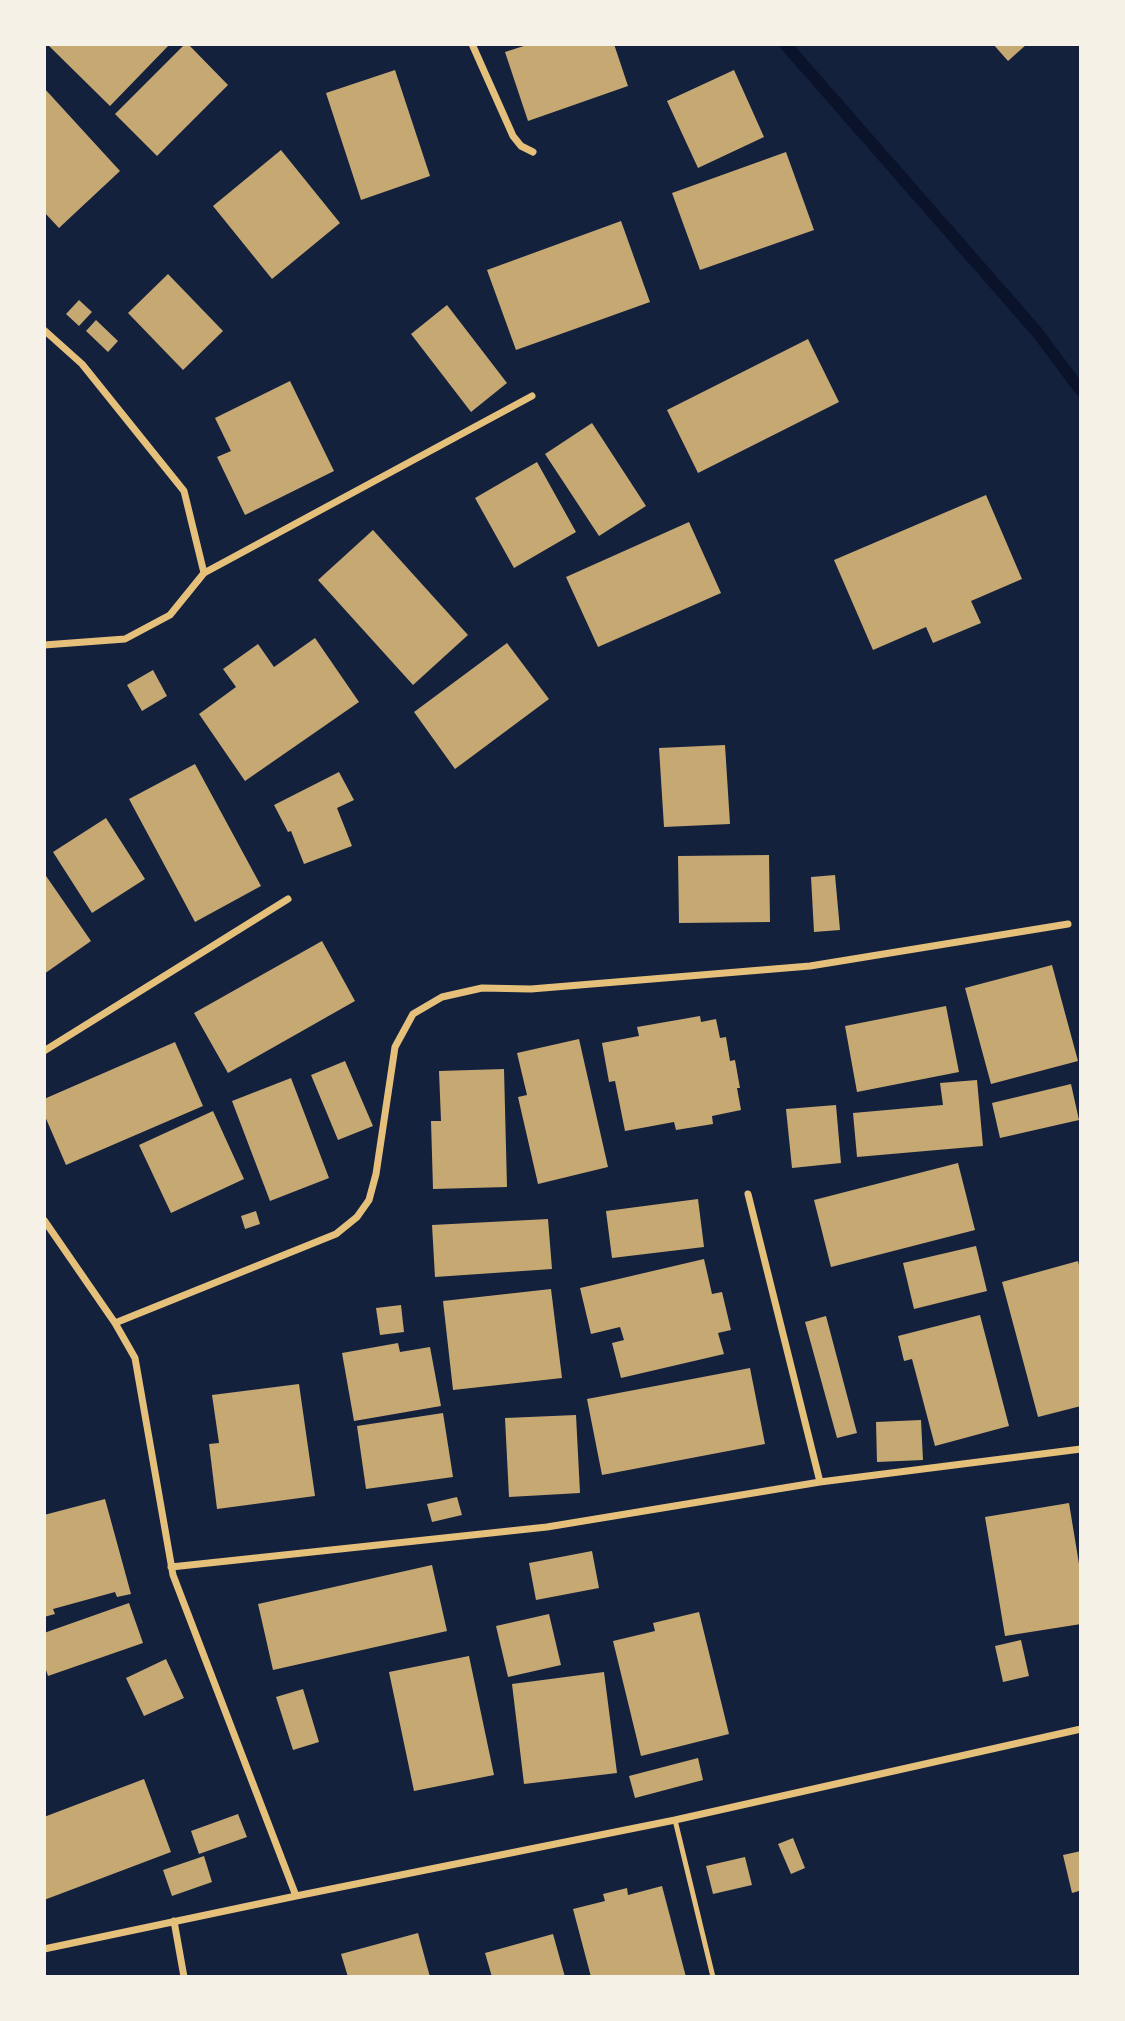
<!DOCTYPE html>
<style>
body{margin:0}
#map{position:relative;width:1125px;height:2021px;overflow:hidden;background:#14213d;font-family:Helvetica,sans-serif}
canvas{display:block}
.frame{position:absolute;inset:0;border:46px solid #f6f1e7;pointer-events:none}
</style>
<div id="map">
<canvas width="1125" height="2021"></canvas>
<div class="frame"></div>
</div>
<script>
const g = document.querySelector('canvas').getContext('2d');
g.lineJoin = 'round';
function stroke(path, color, width, dash) { g.strokeStyle = color; g.lineWidth = width; g.lineCap = dash ? 'butt' : 'round'; g.setLineDash(dash || []); g.stroke(path); }
function fillPath(path, color) { g.fillStyle = color; g.fill(path, 'evenodd'); }
stroke(new Path2D(`
 M 785,44 L 1037,332 L 1081,391`), '#0b132b', 12);
fillPath(new Path2D(`
 M 47,44 L 170,44 L 110,106 Z
 M 185,44 L 188,44 L 228,85 L 157,156 L 115,114 Z
 M 530,44 L 614,44 L 628,86 L 528,121 L 505,52 Z
 M 993,44 L 1027,44 L 1008,61 Z
 M 395,70 L 430,176 L 361,200 L 326,93 Z
 M 734,70 L 764,137 L 698,168 L 667,101 Z
 M 44,88 L 120,171 L 59,228 L 44,212 Z
 M 281,150 L 340,223 L 272,279 L 213,206 Z
 M 786,152 L 814,230 L 700,270 L 672,193 Z
 M 621,221 L 650,302 L 516,350 L 487,270 Z
 M 168,274 L 223,331 L 183,370 L 128,313 Z
 M 79,300 L 92,312 L 79,326 L 66,314 Z
 M 447,305 L 507,383 L 471,412 L 411,334 Z
 M 96,320 L 118,341 L 108,352 L 86,331 Z
 M 808,339 L 839,402 L 698,473 L 667,410 Z
 M 290,381 L 334,471 L 245,515 L 217,457 L 231,451 L 215,418 Z
 M 592,423 L 646,506 L 599,536 L 545,454 Z
 M 537,462 L 576,532 L 514,568 L 475,498 Z
 M 986,495 L 1022,579 L 971,601 L 981,623 L 933,643 L 926,627 L 873,650 L 834,560 Z
 M 689,522 L 721,593 L 598,647 L 566,577 Z
 M 373,530 L 468,635 L 413,685 L 318,580 Z
 M 315,638 L 359,702 L 245,781 L 199,714 L 236,687 L 223,669 L 258,644 L 274,667 Z
 M 507,643 L 549,699 L 455,769 L 414,712 Z
 M 153,670 L 167,696 L 142,711 L 127,685 Z
 M 725,745 L 730,824 L 664,827 L 659,748 Z
 M 195,764 L 261,886 L 195,922 L 129,799 Z
 M 339,772 L 354,800 L 337,808 L 352,846 L 304,864 L 291,831 L 288,832 L 274,805 Z
 M 106,818 L 145,879 L 92,913 L 53,852 Z
 M 769,855 L 770,922 L 679,923 L 678,856 Z
 M 44,873 L 91,941 L 44,974 Z
 M 835,875 L 840,930 L 814,932 L 811,877 Z
 M 322,941 L 355,1001 L 228,1073 L 194,1013 Z
 M 1052,965 L 1078,1061 L 991,1084 L 965,988 Z
 M 946,1006 L 959,1072 L 857,1092 L 845,1026 Z
 M 700,1016 L 701,1022 L 716,1019 L 720,1038 L 726,1037 L 730,1061 L 735,1060 L 740,1088 L 737,1088 L 741,1110 L 712,1116 L 713,1124 L 676,1130 L 674,1122 L 625,1131 L 615,1081 L 609,1082 L 602,1043 L 639,1036 L 637,1027 Z
 M 579,1039 L 608,1167 L 538,1184 L 518,1097 L 527,1095 L 517,1053 Z
 M 175,1042 L 203,1106 L 66,1165 L 44,1114 L 44,1099 Z
 M 345,1061 L 373,1126 L 338,1140 L 311,1075 Z
 M 504,1069 L 507,1187 L 433,1189 L 431,1121 L 441,1121 L 439,1071 Z
 M 291,1078 L 329,1178 L 270,1201 L 232,1101 Z
 M 977,1080 L 983,1146 L 857,1157 L 853,1113 L 943,1105 L 940,1083 Z
 M 1071,1084 L 1079,1120 L 1000,1138 L 992,1103 Z
 M 836,1105 L 841,1163 L 792,1168 L 786,1109 Z
 M 213,1111 L 244,1179 L 171,1213 L 139,1145 Z
 M 958,1163 L 975,1230 L 831,1267 L 814,1200 Z
 M 698,1199 L 704,1247 L 612,1258 L 606,1211 Z
 M 256,1211 L 260,1224 L 245,1229 L 241,1216 Z
 M 548,1219 L 552,1269 L 435,1277 L 432,1225 Z
 M 976,1246 L 987,1291 L 914,1309 L 903,1263 Z
 M 704,1259 L 712,1294 L 722,1292 L 731,1330 L 718,1333 L 724,1354 L 621,1378 L 612,1343 L 624,1340 L 620,1327 L 591,1334 L 580,1288 Z
 M 1078,1261 L 1081,1273 L 1081,1406 L 1038,1417 L 1002,1282 Z
 M 551,1289 L 562,1378 L 453,1390 L 443,1301 Z
 M 401,1305 L 404,1332 L 380,1335 L 376,1308 Z
 M 980,1315 L 1009,1426 L 935,1446 L 912,1359 L 904,1361 L 898,1336 Z
 M 826,1316 L 857,1433 L 837,1438 L 805,1322 Z
 M 398,1343 L 400,1352 L 430,1347 L 441,1406 L 354,1421 L 342,1353 Z
 M 750,1368 L 765,1444 L 602,1475 L 587,1399 Z
 M 299,1384 L 315,1496 L 217,1509 L 209,1444 L 219,1443 L 212,1395 Z
 M 443,1413 L 453,1477 L 366,1489 L 357,1426 Z
 M 576,1415 L 580,1493 L 509,1497 L 505,1418 Z
 M 921,1420 L 923,1460 L 877,1462 L 876,1422 Z
 M 457,1497 L 462,1515 L 432,1522 L 427,1504 Z
 M 105,1499 L 131,1594 L 117,1597 L 115,1592 L 53,1609 L 55,1614 L 44,1617 L 44,1515 Z
 M 1069,1503 L 1081,1576 L 1081,1624 L 1005,1636 L 985,1517 Z
 M 592,1551 L 599,1588 L 536,1600 L 529,1563 Z
 M 432,1565 L 447,1631 L 273,1670 L 258,1604 Z
 M 129,1603 L 143,1643 L 48,1676 L 44,1664 L 44,1633 Z
 M 699,1612 L 729,1734 L 641,1756 L 613,1641 L 655,1631 L 653,1623 Z
 M 549,1614 L 561,1665 L 508,1677 L 496,1626 Z
 M 1021,1640 L 1029,1676 L 1003,1682 L 995,1646 Z
 M 469,1656 L 494,1775 L 414,1791 L 389,1672 Z
 M 166,1659 L 184,1698 L 144,1716 L 126,1678 Z
 M 604,1672 L 617,1773 L 524,1784 L 512,1684 Z
 M 303,1689 L 319,1742 L 293,1750 L 276,1697 Z
 M 698,1758 L 703,1780 L 635,1798 L 629,1776 Z
 M 144,1779 L 171,1852 L 44,1900 L 44,1817 Z
 M 238,1814 L 247,1837 L 199,1854 L 191,1831 Z
 M 793,1838 L 805,1868 L 791,1874 L 778,1844 Z
 M 1081,1851 L 1081,1897 L 1080,1897 L 1079,1891 L 1072,1893 L 1063,1855 Z
 M 204,1856 L 212,1882 L 172,1896 L 163,1870 Z
 M 745,1857 L 752,1885 L 713,1894 L 706,1866 Z
 M 662,1886 L 686,1977 L 591,1977 L 573,1909 L 605,1901 L 603,1894 L 627,1888 L 628,1895 Z
 M 418,1933 L 430,1977 L 348,1977 L 341,1954 Z
 M 553,1934 L 565,1977 L 492,1977 L 485,1953 Z`), '#c6a872');
stroke(new Path2D(`
 M 675,1820 L 713,1977`), '#e5c07b', 5);
stroke(new Path2D(`
 M 472,44 L 513,136 L 521,146 L 533,152
 M 44,330 L 82,364 L 184,491 L 204,573
 M 44,645 L 125,639 L 170,615 L 204,573 L 532,396
 M 44,1051 L 288,899
 M 748,1194 L 820,1482
 M 44,1220 L 115,1323 L 135,1358 L 173,1575 L 296,1896
 M 115,1323 L 336,1234 L 357,1217 L 369,1200 L 376,1174 L 395,1047 L 413,1014 L 442,997 L 482,988 L 531,989 L 810,966 L 1068,924
 M 171,1567 L 547,1527 L 820,1482 L 1081,1449
 M 174,1921 L 184,1977
 M 44,1949 L 296,1896 L 675,1820 L 1081,1729`), '#e5c07b', 7);
</script>
